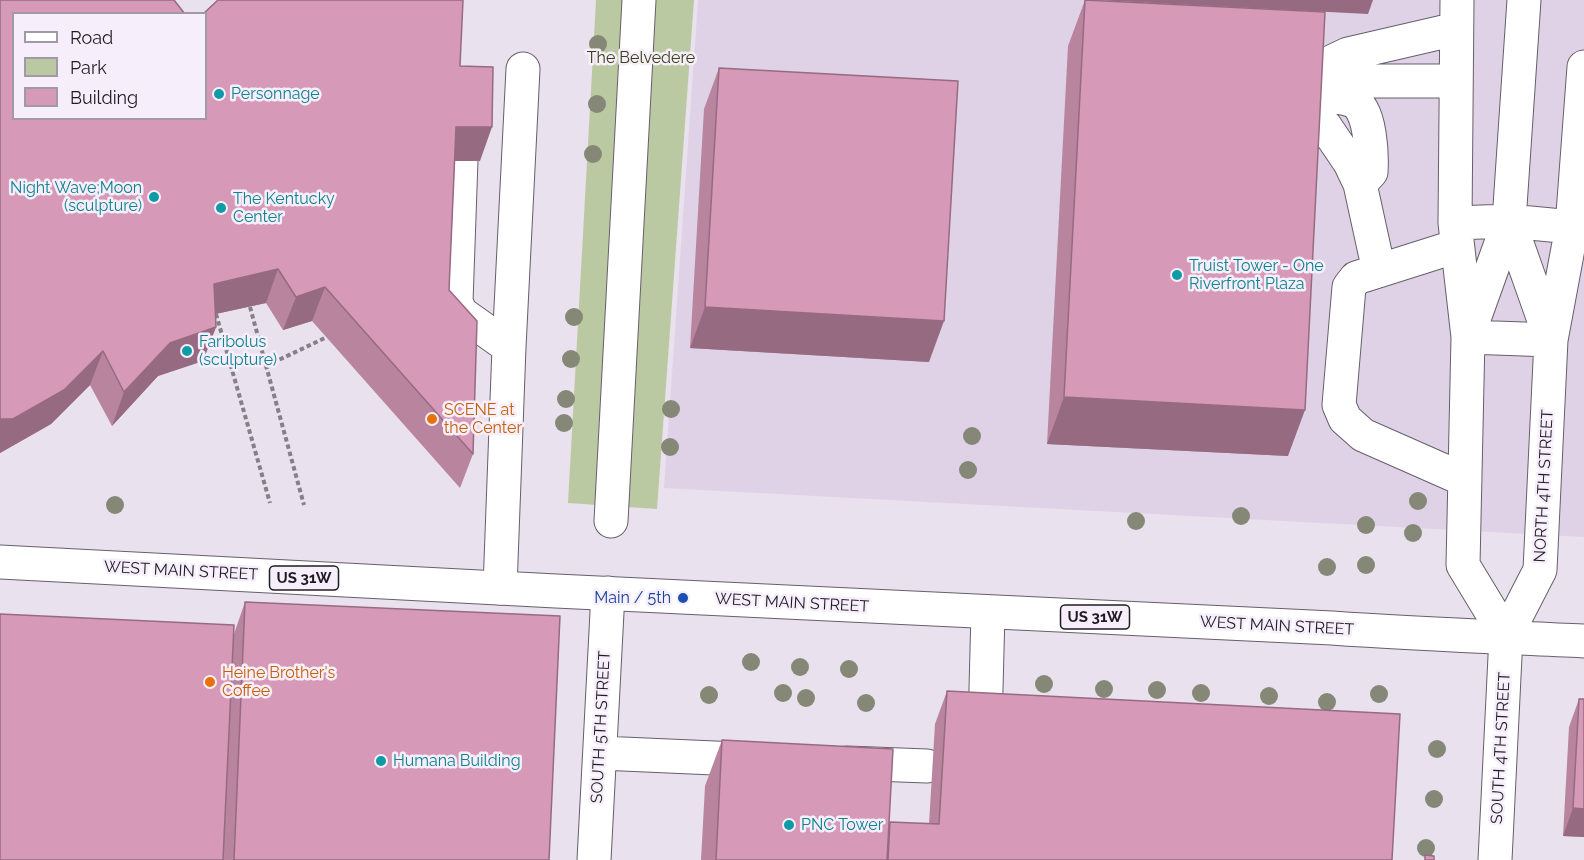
<!DOCTYPE html>
<style>
body{margin:0}
#map{position:relative;width:1584px;height:860px;overflow:hidden;background:#eae1ee;font-family:Raleway,sans-serif}
canvas{display:block}
.legend{position:absolute;left:12px;top:12px;width:195px;height:108px;box-sizing:border-box;background:#f7eefb;border:2px solid #a19aa4;margin:0;padding:8px 10px;list-style:none;font-size:18px;color:#1f1c21}
.legend li{display:flex;align-items:center;gap:12px;height:30px}
.legend b{width:30px;border:2px solid #a19aa4}
</style>
<div id="map">
<canvas width="1584" height="860"></canvas>
<ul class="legend">
<li><b style="height:8px;background:#fff"></b>Road</li>
<li><b style="height:16px;background:#bbc9a2"></b>Park</li>
<li><b style="height:16px;background:#d699b8"></b>Building</li>
</ul>
</div>
<script>
const g = document.querySelector('canvas').getContext('2d');
g.lineJoin = 'round';
function fillPath(path, color) { g.fillStyle = color; g.fill(path, 'evenodd'); }
function stroke(path, color, width, dash) { g.strokeStyle = color; g.lineWidth = width; g.lineCap = dash ? 'butt' : 'round'; g.setLineDash(dash || []); g.stroke(path); }
function write(font, color, halo, rows, align = 'center') {
  g.font = font + ' Raleway,sans-serif'; g.lineWidth = 5; g.setLineDash([]); g.textBaseline = 'middle'; g.strokeStyle = halo; g.fillStyle = color; for (const [text, x, y, turn = 0] of rows) {
    g.save(); g.translate(x, y); g.rotate((+turn || 0) * Math.PI / 180); g.textAlign = isNaN(turn) ? turn : align; if (halo) g.strokeText(text, 0, 0); g.fillText(text, 0, 0); g.restore();
  }
}
fillPath(new Path2D(`
 M 698,0 L 1584,0 L 1584,537 L 664,488 Z`), '#e0d2e6');
fillPath(new Path2D(`
 M 596,0 L 694,0 L 657,509 L 568,503 Z`), '#bbc9a2');
const minor = new Path2D(`
 M 1457,0 L 1455,223 L 1468,337 L 1463,565 L 1506,636
 M 1308,73 L 1348,54 L 1456,29
 M 1308,81 L 1456,81
 M 1315,96 C 1326,97 1342,96 1353,101 C 1371,109 1372,156 1371,172 L 1360,184
 M 1306,106 L 1325,126 L 1350,163 L 1360,184 L 1379,271
 M 461,160 L 456,302 L 461,313 L 509,347 L 500,588
 M 1455,223 L 1509,221 L 1572,227
 M 1457,246 L 1356,278 L 1349,287 L 1339,405 L 1345,419 L 1363,435 L 1465,480
 M 1470,330 L 1509,221 L 1524,0
 M 1468,337 L 1551,340 L 1509,221
 M 509,347 L 523,69
 M 611,521 L 639,0
 M 985,727 L 988,612
 M 600,753 L 760,760
 M 847,763 L 927,766
 M 594,860 L 608,593
 M 1495,860 L 1506,636 L 1540,570 L 1551,340 L 1572,227 L 1584,67`);
const major = new Path2D(`
 M 0,562 L 556,591 L 1332,628 C 1416,634 1500,637 1584,641`);
stroke(minor, '#665f6a', 35);
stroke(major, '#665f6a', 35);
stroke(new Path2D(`
 M 250,307 L 304,505
 M 216,314 L 270,503
 M 266,366 L 327,337`), '#857f88', 4, [4.5, 3]);
stroke(minor, '#fff', 33);
stroke(major, '#fff', 33);
g.fillStyle = '#858876';
for (const [x, y] of [
 [598,44],
 [597,104],
 [593,154],
 [574,317],
 [571,359],
 [566,399],
 [671,409],
 [564,423],
 [972,436],
 [670,447],
 [968,470],
 [1418,501],
 [115,505],
 [1241,516],
 [1136,521],
 [1366,525],
 [1413,533],
 [1366,565],
 [1327,567],
 [751,662],
 [800,667],
 [849,669],
 [1044,684],
 [1104,689],
 [1157,690],
 [783,693],
 [1201,693],
 [1379,694],
 [709,695],
 [1269,696],
 [806,698],
 [1327,702],
 [866,703],
 [1437,749],
 [1434,799],
 [1426,848]
]) { g.beginPath(); g.arc(x, y, 9, 0, 2 * Math.PI); g.fill(); }
fillPath(new Path2D(`
 M 0,0 L 14,14 L 460,66 L 480,161 L 455,161 L 449,290 L 473,454 L 460,488 L 312,321 L 283,330 L 266,303 L 215,314 L 216,327 L 203,361 L 158,376 L 112,426 L 90,385 L 51,424 L 0,453 Z
 M 1085,0 L 1288,456 L 1047,444 L 1068,46 Z
 M 719,68 L 929,362 L 690,348 L 704,109 Z
 M 245,602 L 549,860 L 0,860 L 234,634 Z
 M 947,691 L 1392,860 L 701,860 L 705,786 L 722,740 L 889,823 L 929,824 L 935,724 Z
 M 1579,699 L 1584,699 L 1584,837 L 1563,836 L 1569,727 Z`), '#b8849e');
fillPath(new Path2D(`
 M 1095,0 L 1373,0 L 1368,14 Z
 M 456,127 L 492,127 L 480,161 L 444,161 Z
 M 278,269 L 266,303 L 202,317 L 214,284 Z
 M 325,287 L 312,321 L 283,330 L 296,297 Z
 M 705,307 L 944,321 L 929,362 L 690,348 Z
 M 216,327 L 203,361 L 158,376 L 112,426 L 124,392 L 170,343 Z
 M 103,351 L 90,385 L 51,424 L 0,453 L 0,419 Z
 M 1064,397 L 1305,410 L 1288,456 L 1047,444 Z
 M 1573,808 L 1584,809 L 1584,837 L 1563,836 Z`), '#966b81');
const building = new Path2D(`
 M 0,0 L 174,0 L 185,14 L 14,14 L 14,118 L 206,118 L 206,14 L 203,14 L 218,0 L 463,0 L 460,66 L 493,67 L 492,127 L 456,127 L 449,290 L 477,321 L 473,454 L 325,287 L 296,297 L 278,269 L 214,284 L 216,327 L 170,343 L 124,392 L 103,351 L 64,390 L 13,419 L 0,419 Z
 M 1085,0 L 1325,12 L 1305,410 L 1064,397 Z
 M 719,68 L 958,81 L 944,321 L 705,307 Z
 M 245,602 L 560,616 L 549,860 L 234,860 Z
 M 0,614 L 234,625 L 223,860 L 0,860 Z
 M 947,691 L 1400,714 L 1392,860 L 888,860 L 890,822 L 939,824 Z
 M 1579,699 L 1584,699 L 1584,809 L 1573,808 Z
 M 722,740 L 893,749 L 887,860 L 716,860 Z
 M 1425,855 L 1434,856 L 1434,860 L 1425,860 Z`);
fillPath(building, '#d699b8');
stroke(building, '#966b81', 1.5);
for (const [x, y, r, color] of [
 [219,94,6,"#0f9aa8"],
 [154,197,6,"#0f9aa8"],
 [221,208,6,"#0f9aa8"],
 [1177,275,6,"#0f9aa8"],
 [187,351,6,"#0f9aa8"],
 [432,419,6,"#e8710a"],
 [683,598,6,"#1a4fb4"],
 [210,682,6,"#e8710a"],
 [381,761,6,"#0f9aa8"],
 [789,825,6,"#0f9aa8"]
]) { const dot = new Path2D(); dot.arc(x, y, r, 0, 2 * Math.PI); g.fillStyle = color; g.fill(dot); stroke(dot, '#f7eefb', 2); }
for (const [x, y, w] of [
 [304,578,69],
 [1095,617,69]
]) { const box = new Path2D(); box.roundRect(x - w / 2, y - 12, w, 24, 4.5); g.fillStyle = '#f7eefb'; g.fill(box); stroke(box, '#1f1c21', 1.5); }
write('bold 15px', '#1f1c21', null, [
 ["US 31W",304,578],
 ["US 31W",1095,617]
]);
write('16px', '#334013', '#f7eefb', [
 ["The Belvedere",641,58]
]);
write('16px', '#0d838f', '#f7eefb', [
 ["Personnage",231,94],
 ["Night Wave;Moon",142,188,"right"],
 ["(sculpture)",142,206,"right"],
 ["The Kentucky",233,199],
 ["Center",233,217],
 ["Truist Tower - One",1189,266],
 ["Riverfront Plaza",1189,284],
 ["Faribolus",199,342],
 ["(sculpture)",199,360],
 ["Humana Building",393,761],
 ["PNC Tower",801,825]
], 'left');
write('16px', '#c56008', '#f7eefb', [
 ["SCENE at",444,410],
 ["the Center",444,428],
 ["Heine Brother's",222,673],
 ["Coffee",222,691]
], 'left');
write('16px', '#1f1c21', '#f7eefb', [
 ["NORTH 4TH STREET",1544,486,-87],
 ["WEST MAIN STREET",181,571,3],
 ["WEST MAIN STREET",792,603,3],
 ["WEST MAIN STREET",1277,626,3],
 ["SOUTH 5TH STREET",601,727,-87],
 ["SOUTH 4TH STREET",1501,748,-87]
]);
write('16px', '#164399', '#f7eefb', [
 ["Main / 5th",671,598]
], 'right');
</script>
